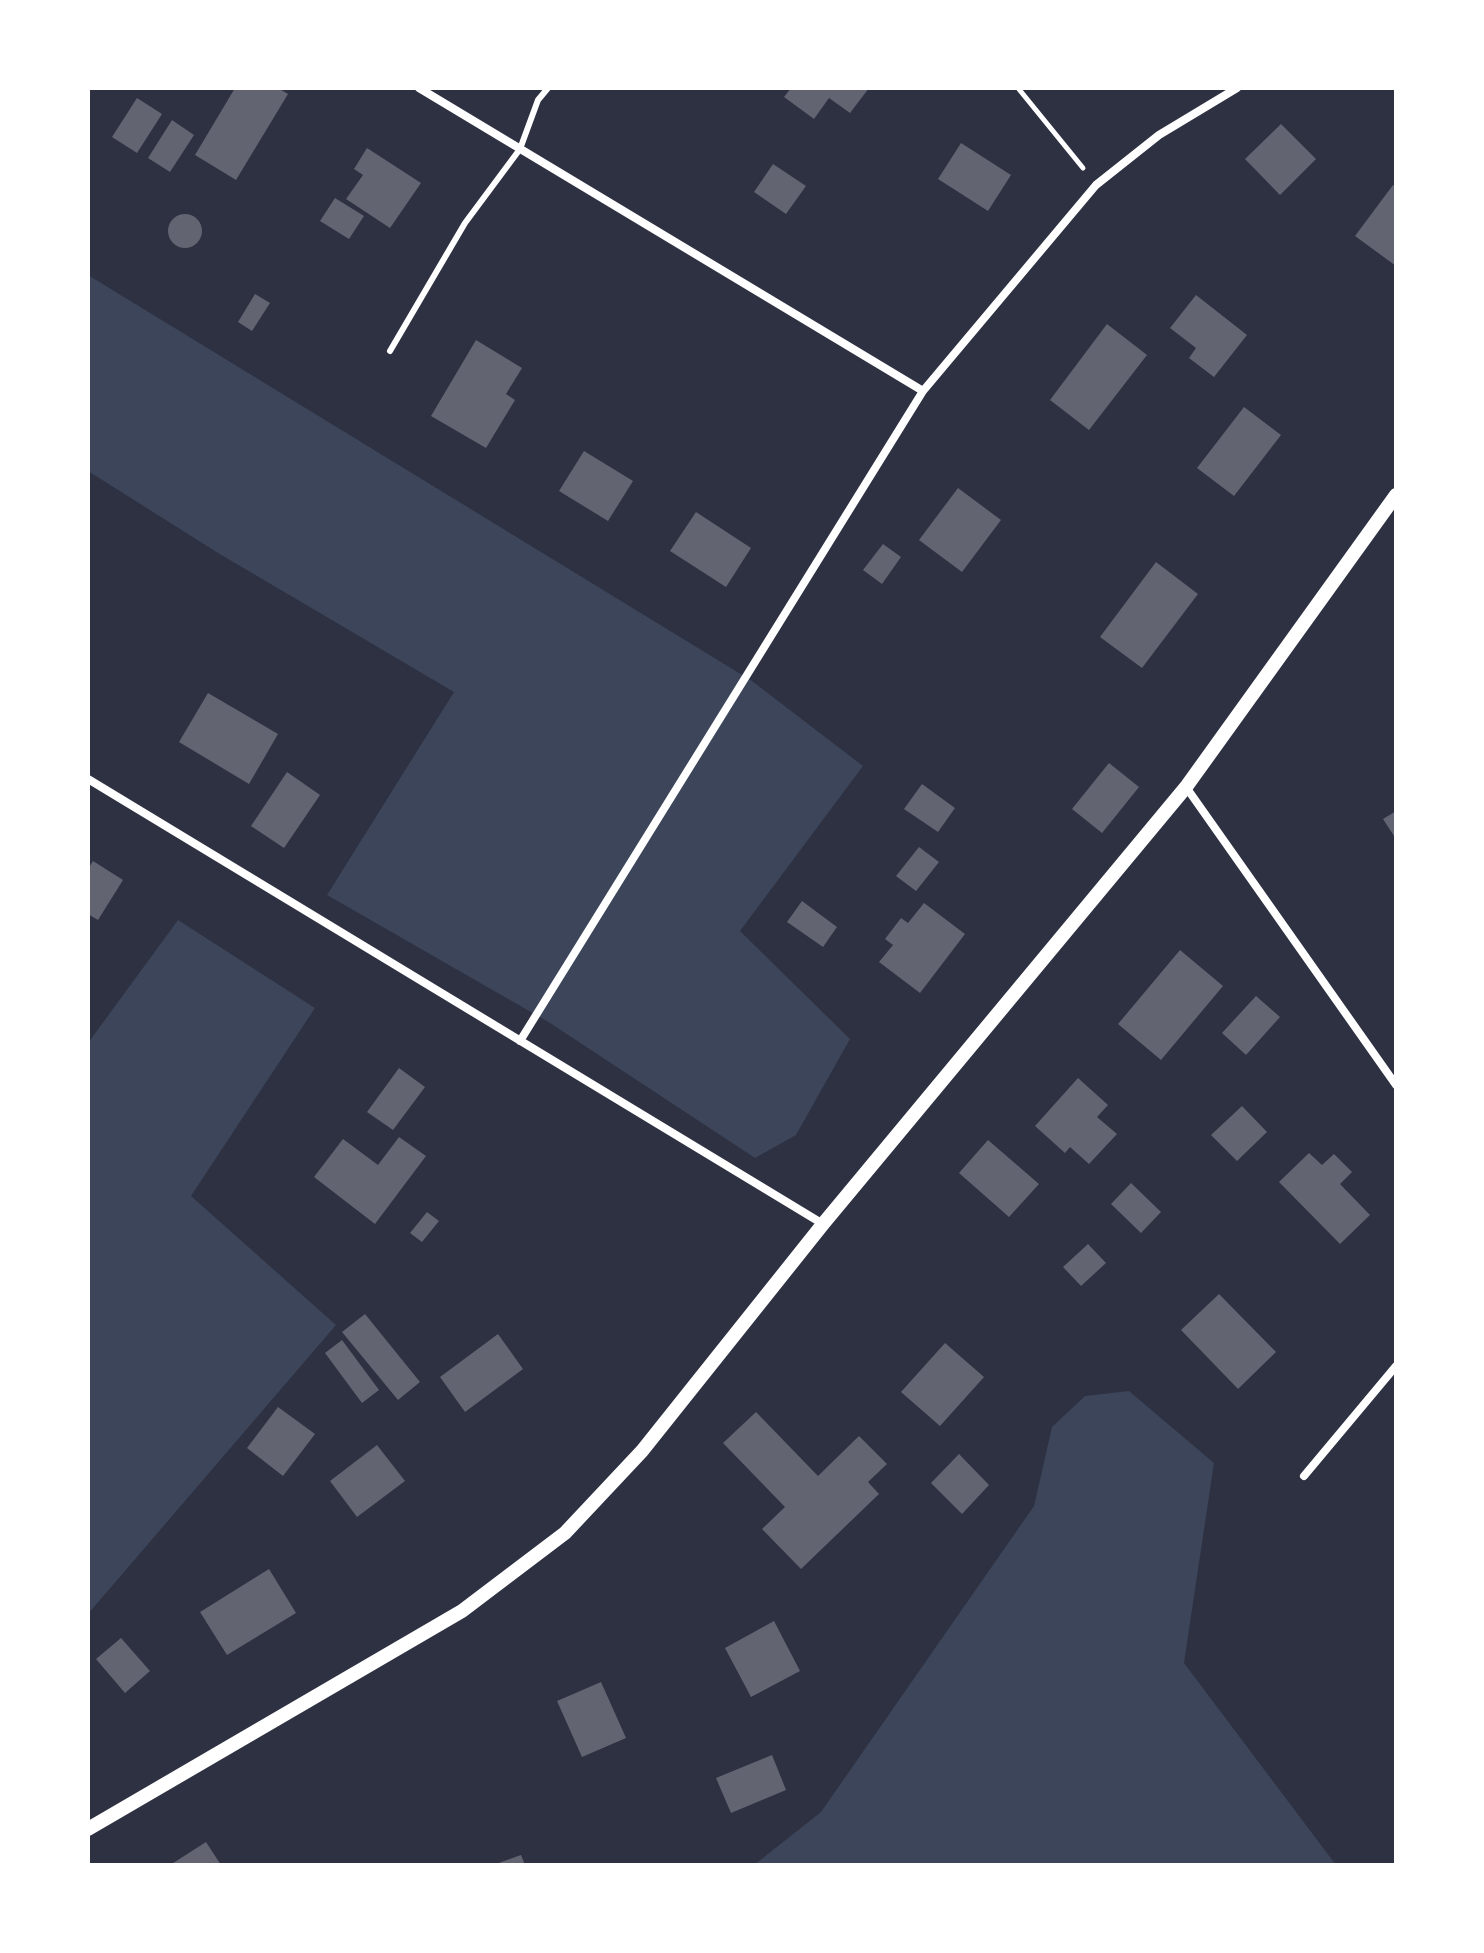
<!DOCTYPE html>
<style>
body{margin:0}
#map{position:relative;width:1484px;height:1953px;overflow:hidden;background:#2d3142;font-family:Overpass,sans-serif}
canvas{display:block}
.frame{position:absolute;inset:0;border:90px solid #fff;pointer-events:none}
</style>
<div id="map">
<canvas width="1484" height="1953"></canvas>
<div class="frame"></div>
</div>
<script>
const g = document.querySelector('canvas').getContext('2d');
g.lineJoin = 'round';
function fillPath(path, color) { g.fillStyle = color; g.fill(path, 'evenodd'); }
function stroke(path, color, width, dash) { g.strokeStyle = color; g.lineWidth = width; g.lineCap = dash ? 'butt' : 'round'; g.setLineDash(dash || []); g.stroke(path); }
fillPath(new Path2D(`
 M 88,275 L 752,681 L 863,766 L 740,931 L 850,1039 L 796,1135 L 755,1158 L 550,1023 L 327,895 L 454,692 L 218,553 L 88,471 Z
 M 178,920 L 315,1008 L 191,1196 L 336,1325 L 88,1614 L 88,1043 Z
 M 1129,1391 L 1214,1463 L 1184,1663 L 1336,1865 L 754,1865 L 821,1812 L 1034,1506 L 1052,1427 L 1085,1396 Z`), '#3c4559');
fillPath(new Path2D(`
 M 235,88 L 278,88 L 288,94 L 236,180 L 195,155 Z
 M 791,88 L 869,88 L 850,113 L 829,98 L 814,119 L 784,97 Z
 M 137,98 L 162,114 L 137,153 L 112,137 Z
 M 172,120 L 194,135 L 170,172 L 148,158 Z
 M 1281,124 L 1316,159 L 1280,195 L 1245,159 Z
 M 961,143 L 1011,175 L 988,211 L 938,179 Z
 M 367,148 L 421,183 L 390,228 L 346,199 L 363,175 L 354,169 Z
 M 773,164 L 806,186 L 786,214 L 754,192 Z
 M 1393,185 L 1396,187 L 1396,266 L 1355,236 Z
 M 335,198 L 364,216 L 349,239 L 320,221 Z
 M168 231a17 17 0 1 1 34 0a17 17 0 1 1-34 0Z
 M 255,294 L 270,303 L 252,331 L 238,322 Z
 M 1196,295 L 1247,335 L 1214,377 L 1189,358 L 1196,348 L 1170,328 Z
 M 1107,324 L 1147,355 L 1089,430 L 1050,400 Z
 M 476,340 L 522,368 L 506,394 L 515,400 L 486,448 L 431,416 Z
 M 1244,407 L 1281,435 L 1234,496 L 1197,468 Z
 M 584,451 L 633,481 L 608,521 L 559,491 Z
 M 958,488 L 1001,520 L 962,572 L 919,540 Z
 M 696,512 L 751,548 L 726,587 L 670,551 Z
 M 883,544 L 901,557 L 882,584 L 863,570 Z
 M 1156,562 L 1198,594 L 1142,668 L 1100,637 Z
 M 208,693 L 278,734 L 249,784 L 179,742 Z
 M 1109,763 L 1139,787 L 1102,833 L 1072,809 Z
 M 287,772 L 320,795 L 284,848 L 251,826 Z
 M 922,784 L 955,808 L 938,832 L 904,809 Z
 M 1396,811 L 1396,839 L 1383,819 Z
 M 919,847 L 939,862 L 916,891 L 896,876 Z
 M 93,861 L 123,880 L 98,920 L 88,914 L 88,869 Z
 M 802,901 L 837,927 L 823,947 L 787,922 Z
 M 924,903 L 965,934 L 920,993 L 879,962 L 893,945 L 885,939 L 901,918 L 908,923 Z
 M 1180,950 L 1223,986 L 1161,1060 L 1118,1024 Z
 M 1256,996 L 1280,1017 L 1246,1055 L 1222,1033 Z
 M 399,1068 L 425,1087 L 393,1130 L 367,1112 Z
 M 1078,1078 L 1108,1105 L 1097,1117 L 1117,1134 L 1089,1164 L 1070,1147 L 1065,1153 L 1035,1126 Z
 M 1242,1106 L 1267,1132 L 1237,1161 L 1211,1135 Z
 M 399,1137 L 426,1156 L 375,1224 L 314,1177 L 343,1139 L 378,1165 Z
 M 988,1140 L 1039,1184 L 1009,1217 L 959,1173 Z
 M 1309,1153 L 1322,1165 L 1334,1154 L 1352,1172 L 1340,1184 L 1370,1215 L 1340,1244 L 1279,1182 Z
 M 1131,1183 L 1161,1212 L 1141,1233 L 1111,1204 Z
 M 427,1212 L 439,1221 L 422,1242 L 410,1233 Z
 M 1088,1244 L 1106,1263 L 1081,1286 L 1063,1267 Z
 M 1219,1294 L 1276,1352 L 1238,1389 L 1181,1330 Z
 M 365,1314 L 420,1382 L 398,1400 L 342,1332 Z
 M 498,1334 L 523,1369 L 465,1412 L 440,1377 Z
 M 342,1340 L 379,1390 L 362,1403 L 325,1353 Z
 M 945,1343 L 984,1377 L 940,1426 L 901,1392 Z
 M 278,1407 L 315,1434 L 283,1476 L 247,1448 Z
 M 756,1412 L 818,1476 L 859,1436 L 887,1464 L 868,1482 L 879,1494 L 801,1569 L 762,1529 L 785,1507 L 723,1443 Z
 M 377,1445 L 405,1481 L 357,1517 L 330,1481 Z
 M 959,1454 L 989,1485 L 962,1514 L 931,1483 Z
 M 269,1569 L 296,1613 L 227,1655 L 200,1612 Z
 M 774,1621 L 800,1671 L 751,1697 L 725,1648 Z
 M 121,1638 L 150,1671 L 125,1693 L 96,1659 Z
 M 601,1682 L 626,1738 L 582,1757 L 557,1701 Z
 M 772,1755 L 786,1790 L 731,1813 L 716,1778 Z
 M 206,1842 L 221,1865 L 170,1865 Z
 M 521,1855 L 525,1865 L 493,1865 Z`), '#626471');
stroke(new Path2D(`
 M 1018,88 L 1083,168`), '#fff', 5);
stroke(new Path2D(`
 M 390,351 L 465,223 L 520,149 L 538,100 L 548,88`), '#fff', 6);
stroke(new Path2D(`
 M 419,88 L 923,391 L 1096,185 L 1159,135 L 1237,88
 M 88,779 L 823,1224
 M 1186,787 L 1396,1085
 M 520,1041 L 923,391
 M 1304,1476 L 1396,1366`), '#fff', 8);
stroke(new Path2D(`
 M 88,1829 L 462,1611 L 565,1533 L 642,1451 L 823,1224 L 1186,787 L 1396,495`), '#fff', 14);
</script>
